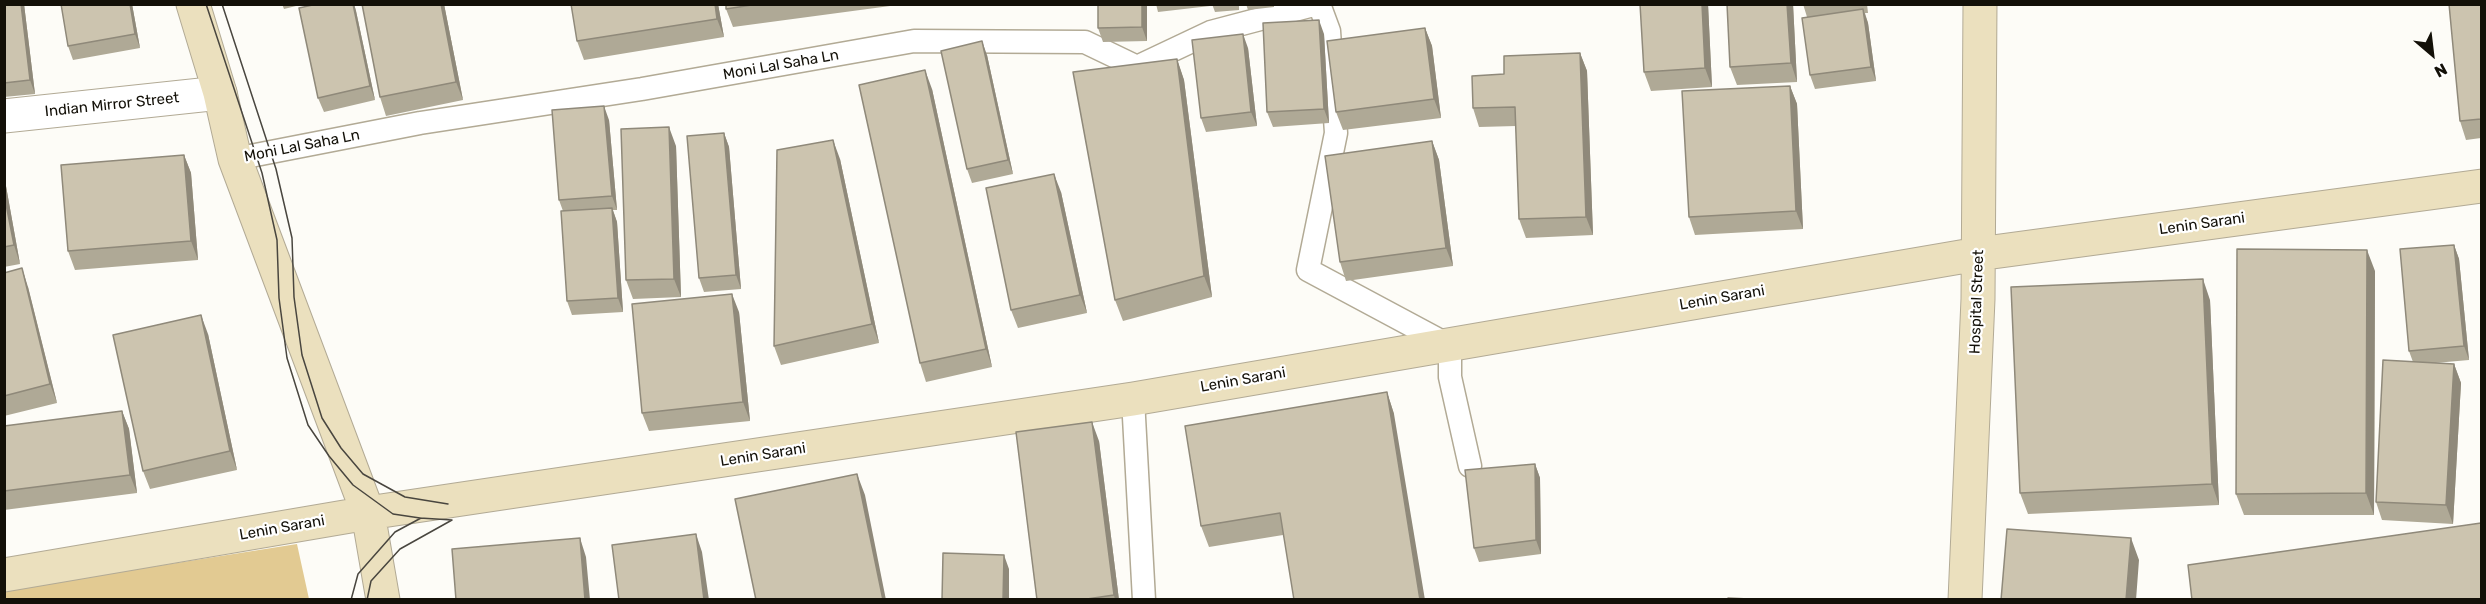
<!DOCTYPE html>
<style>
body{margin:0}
#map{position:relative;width:2486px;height:604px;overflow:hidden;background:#fdfcf7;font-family:Rubik,sans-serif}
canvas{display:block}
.frame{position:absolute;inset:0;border:6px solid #131008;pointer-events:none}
.north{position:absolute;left:2402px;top:24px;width:60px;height:60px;-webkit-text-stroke:4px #fff;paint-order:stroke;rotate:152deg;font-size:16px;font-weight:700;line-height:24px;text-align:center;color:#131008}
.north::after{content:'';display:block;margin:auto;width:21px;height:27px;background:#131008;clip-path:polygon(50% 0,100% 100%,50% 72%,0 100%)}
</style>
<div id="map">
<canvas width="2486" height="604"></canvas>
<div class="frame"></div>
<div class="north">N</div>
</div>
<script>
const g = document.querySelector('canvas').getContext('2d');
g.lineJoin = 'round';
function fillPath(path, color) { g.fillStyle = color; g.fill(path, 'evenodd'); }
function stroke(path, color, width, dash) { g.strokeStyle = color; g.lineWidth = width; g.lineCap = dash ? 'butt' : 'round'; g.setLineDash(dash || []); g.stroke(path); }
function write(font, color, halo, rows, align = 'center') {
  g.font = font + ' Rubik,sans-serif'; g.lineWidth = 4.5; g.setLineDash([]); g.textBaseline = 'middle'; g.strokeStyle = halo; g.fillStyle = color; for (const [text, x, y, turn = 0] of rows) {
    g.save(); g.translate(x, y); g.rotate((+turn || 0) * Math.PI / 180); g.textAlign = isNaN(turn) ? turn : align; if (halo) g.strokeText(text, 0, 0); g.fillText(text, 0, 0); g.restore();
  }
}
fillPath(new Path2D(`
 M 297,544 L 309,599 L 5,600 L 5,590 Z`), '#e2ca92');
const service = new Path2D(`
 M 1319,4 L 1329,31 L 1336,133 L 1308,270 L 1450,346 L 1450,377 L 1470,466
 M 235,159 L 420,123 L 642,89 L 914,41 L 1085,42 L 1137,67 L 1211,32 L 1317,4
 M 1133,399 L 1144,600`);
const minor = new Path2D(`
 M 4,116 L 220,93`);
const secondary = new Path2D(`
 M 193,4 L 220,93 L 235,159 L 368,513 L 383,600
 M 4,575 L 368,513 L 1133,399 L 1978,254 L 2482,186
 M 1965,600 L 1978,299 L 1980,4`);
stroke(service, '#b2aa95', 25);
stroke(minor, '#b2aa95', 35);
stroke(secondary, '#b2aa95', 35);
stroke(service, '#fff', 22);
stroke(minor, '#fff', 33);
stroke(secondary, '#ebe0be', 33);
stroke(new Path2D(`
 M 206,4 L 262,173 L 277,240 L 279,298 L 287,358 L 308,425 L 329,456 L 353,485 L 393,514 L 420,518 L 452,520
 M 222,4 L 276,169 L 292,238 L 294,297 L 302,355 L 322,418 L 341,448 L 363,474 L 405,497 L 448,504
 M 351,600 L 358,574 L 395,532 L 421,518
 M 367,600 L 371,581 L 400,549 L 452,520`), '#49463f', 1.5);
fillPath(new Path2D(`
 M 4,4 L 24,4 L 35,94 L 4,97 Z
 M 61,4 L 132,4 L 140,48 L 73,60 L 68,46 Z
 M 282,4 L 304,4 L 284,9 Z
 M 317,4 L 354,4 L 356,11 L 375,100 L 324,112 L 318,98 Z
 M 362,4 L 444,4 L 463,100 L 386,116 L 380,97 Z
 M 718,4 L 724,37 L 584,60 L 577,41 Z
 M 726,4 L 905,4 L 733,27 L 726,9 Z
 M 1098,4 L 1147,4 L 1147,41 L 1103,42 L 1098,28 Z
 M 1156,4 L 1210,4 L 1210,6 L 1158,12 Z
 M 1212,4 L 1239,4 L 1239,10 L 1215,12 Z
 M 1246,4 L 1274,4 L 1274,7 L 1248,10 Z
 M 1708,4 L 1712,87 L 1651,91 L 1644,72 Z
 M 1793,4 L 1797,82 L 1737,85 L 1730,67 Z
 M 1803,4 L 1867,4 L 1868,13 L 1865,13 L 1868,23 L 1876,81 L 1815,89 L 1810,75 L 1807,17 Z
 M 2481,4 L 2481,138 L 2466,140 L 2460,121 Z
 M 1425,28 L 1432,46 L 1441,118 L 1343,130 L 1336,112 Z
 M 1324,34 L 1329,123 L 1273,127 L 1267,112 Z
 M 1248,48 L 1257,126 L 1206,132 L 1201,118 Z
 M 1580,53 L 1587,71 L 1593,235 L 1526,238 L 1519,219 L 1516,126 L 1479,127 L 1473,108 L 1504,74 Z
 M 987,55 L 1013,174 L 972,183 L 967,169 Z
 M 1177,59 L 1184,80 L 1212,297 L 1123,321 L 1115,300 Z
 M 1790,86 L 1797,104 L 1803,229 L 1695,235 L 1689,217 Z
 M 932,89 L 992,367 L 926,382 L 920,363 Z
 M 609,120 L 617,210 L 613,210 L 617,222 L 623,312 L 572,315 L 567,301 L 563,211 L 559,200 Z
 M 724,133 L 729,147 L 741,289 L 704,292 L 699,278 Z
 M 1432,141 L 1439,160 L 1453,266 L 1346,281 L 1340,262 Z
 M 676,146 L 681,297 L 633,299 L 626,280 Z
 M 184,155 L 191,173 L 198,260 L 75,270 L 68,251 Z
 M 840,159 L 879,343 L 781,365 L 774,346 Z
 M 4,175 L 20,264 L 4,267 Z
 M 1061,192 L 1087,313 L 1018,328 L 1011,310 Z
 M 2454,245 L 2459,259 L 2469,360 L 2435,363 L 2454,364 L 2461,383 L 2453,524 L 2382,520 L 2376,502 L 2413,362 L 2409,351 Z
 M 2375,271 L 2374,515 L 2244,515 L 2236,494 Z
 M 4,273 L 28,287 L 57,403 L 4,416 Z
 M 2210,300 L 2219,505 L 2028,514 L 2020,493 Z
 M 739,312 L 750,421 L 649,431 L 642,413 Z
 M 208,334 L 237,470 L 150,489 L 143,471 Z
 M 1387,392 L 1394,414 L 1283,535 L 1209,547 L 1201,526 Z
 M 122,411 L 129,429 L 137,493 L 4,510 L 4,426 Z
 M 1099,441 L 1119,600 L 1037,600 Z
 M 1535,464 L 1540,478 L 1541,554 L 1479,562 L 1474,548 Z`), '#afa996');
fillPath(new Path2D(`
 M 21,4 L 24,4 L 35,94 L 30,80 Z
 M 130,4 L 132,4 L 140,48 L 135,34 Z
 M 353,4 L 354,4 L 356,11 L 375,100 L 370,86 Z
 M 441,4 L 444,4 L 463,100 L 456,82 Z
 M 715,4 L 718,4 L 724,37 L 717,19 Z
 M 1142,4 L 1147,4 L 1147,41 L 1142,27 Z
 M 1702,4 L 1708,4 L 1712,87 L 1705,68 Z
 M 1787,4 L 1793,4 L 1797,82 L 1791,63 Z
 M 1863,9 L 1868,23 L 1876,81 L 1871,67 Z
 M 1319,20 L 1324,34 L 1329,123 L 1324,109 Z
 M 1425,28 L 1432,46 L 1441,118 L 1434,99 Z
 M 1243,34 L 1248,48 L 1257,126 L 1251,112 Z
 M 982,41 L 987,55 L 1013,174 L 1008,160 Z
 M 1580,53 L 1587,71 L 1593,235 L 1586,217 Z
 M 1177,59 L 1184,80 L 1212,297 L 1204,276 Z
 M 925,70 L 932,89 L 992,367 L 986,349 Z
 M 1790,86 L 1797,104 L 1803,229 L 1796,211 Z
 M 604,106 L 609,120 L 617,210 L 612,196 Z
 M 669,127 L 676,146 L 681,297 L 674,279 Z
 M 724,133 L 729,147 L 741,289 L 736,275 Z
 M 833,140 L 840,159 L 879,343 L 872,324 Z
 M 1432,141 L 1439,160 L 1453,266 L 1446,248 Z
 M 184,155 L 191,173 L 198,260 L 191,241 Z
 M 1054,174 L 1061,192 L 1087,313 L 1080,295 Z
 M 4,175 L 20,264 L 14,245 L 4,194 Z
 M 612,208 L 617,222 L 623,312 L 618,298 Z
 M 2454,245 L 2459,259 L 2469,360 L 2464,346 Z
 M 2367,250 L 2375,271 L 2374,515 L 2366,493 Z
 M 22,268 L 28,287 L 57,403 L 50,384 Z
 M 2203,279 L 2210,300 L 2219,505 L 2212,484 Z
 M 732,294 L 739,312 L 750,421 L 743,402 Z
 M 201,315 L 208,334 L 237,470 L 230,451 Z
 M 2454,364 L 2461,383 L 2453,524 L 2446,505 Z
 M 1387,392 L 1394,414 L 1425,600 L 1420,600 Z
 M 122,411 L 129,429 L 137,493 L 130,475 Z
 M 1092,422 L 1099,441 L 1119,600 L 1115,600 L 1114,595 Z
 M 1535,464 L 1540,478 L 1541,554 L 1536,540 Z
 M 857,474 L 865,495 L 886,600 L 883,600 Z
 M 696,534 L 702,552 L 709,600 L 704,600 Z
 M 580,538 L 586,557 L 590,600 L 585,600 Z
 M 2131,538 L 2139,560 L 2136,600 L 2126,600 Z
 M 1004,555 L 1009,569 L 1009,600 L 1003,600 Z`), '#8f897a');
const building = new Path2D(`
 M 4,4 L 21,4 L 30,80 L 4,83 Z
 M 61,4 L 130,4 L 135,34 L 68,46 Z
 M 317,4 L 353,4 L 370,86 L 318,98 L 299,8 Z
 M 362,4 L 441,4 L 456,82 L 380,97 Z
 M 571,4 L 715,4 L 717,19 L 577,41 Z
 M 726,4 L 758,4 L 726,9 Z
 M 1098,4 L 1142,4 L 1142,27 L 1098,28 Z
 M 1640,4 L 1702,4 L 1705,68 L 1644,72 Z
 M 1727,4 L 1787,4 L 1791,63 L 1730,67 Z
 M 2449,4 L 2481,4 L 2481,119 L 2460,121 Z
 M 1863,9 L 1871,67 L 1810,75 L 1802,18 Z
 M 1319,20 L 1324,109 L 1267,112 L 1263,23 Z
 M 1425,28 L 1434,99 L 1336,112 L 1327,41 Z
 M 1243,34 L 1251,112 L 1201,118 L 1192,40 Z
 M 982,41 L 1008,160 L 967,169 L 941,51 Z
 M 1580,53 L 1586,217 L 1519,219 L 1515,107 L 1473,108 L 1472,76 L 1504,74 L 1504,56 Z
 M 1177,59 L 1204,276 L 1115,300 L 1073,72 Z
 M 925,70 L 986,349 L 920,363 L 859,85 Z
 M 1790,86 L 1796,211 L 1689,217 L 1682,91 Z
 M 604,106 L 612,196 L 559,200 L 552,110 Z
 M 669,127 L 674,279 L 626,280 L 621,129 Z
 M 724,133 L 736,275 L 699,278 L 687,136 Z
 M 833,140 L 872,324 L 774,346 L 777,150 Z
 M 1432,141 L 1446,248 L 1340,262 L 1325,156 Z
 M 184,155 L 191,241 L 68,251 L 61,165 Z
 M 1054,174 L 1080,295 L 1011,310 L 986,188 Z
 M 4,194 L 14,245 L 4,247 Z
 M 612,208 L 618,298 L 567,301 L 561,211 Z
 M 2454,245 L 2464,346 L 2409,351 L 2400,249 Z
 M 2237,249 L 2367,250 L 2366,493 L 2236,494 Z
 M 22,268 L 50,384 L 4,396 L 4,273 Z
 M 2203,279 L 2212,484 L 2020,493 L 2011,287 Z
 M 732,294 L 743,402 L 642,413 L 632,304 Z
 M 201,315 L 230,451 L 143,471 L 113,335 Z
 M 2383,360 L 2454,364 L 2446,505 L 2376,502 Z
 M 1387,392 L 1420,600 L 1294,600 L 1280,513 L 1201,526 L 1185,426 Z
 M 122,411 L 130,475 L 4,491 L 4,426 Z
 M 1092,422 L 1114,595 L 1080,600 L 1037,600 L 1016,432 Z
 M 1535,464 L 1536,540 L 1474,548 L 1465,470 Z
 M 857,474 L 883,600 L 756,600 L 735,499 Z
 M 2481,523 L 2481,600 L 2192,600 L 2188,565 Z
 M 2007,529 L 2131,538 L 2126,600 L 2001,600 Z
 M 696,534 L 704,600 L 619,600 L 612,545 Z
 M 580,538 L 585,600 L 456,600 L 452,549 Z
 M 943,553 L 1004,555 L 1003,600 L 942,600 Z
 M 1728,598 L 1770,600 L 1728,600 Z`);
fillPath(building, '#ccc4af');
stroke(building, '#8f897a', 1.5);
write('15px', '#131008', '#fff', [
 ["Moni Lal Saha Ln",781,65,-10],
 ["Indian Mirror Street",112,105,-6],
 ["Moni Lal Saha Ln",302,146,-11],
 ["Lenin Sarani",2202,224,-8],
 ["Lenin Sarani",1722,298,-10],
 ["Hospital Street",1977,302,-88],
 ["Lenin Sarani",1243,380,-10],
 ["Lenin Sarani",763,455,-9],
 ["Lenin Sarani",282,528,-10]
]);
</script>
